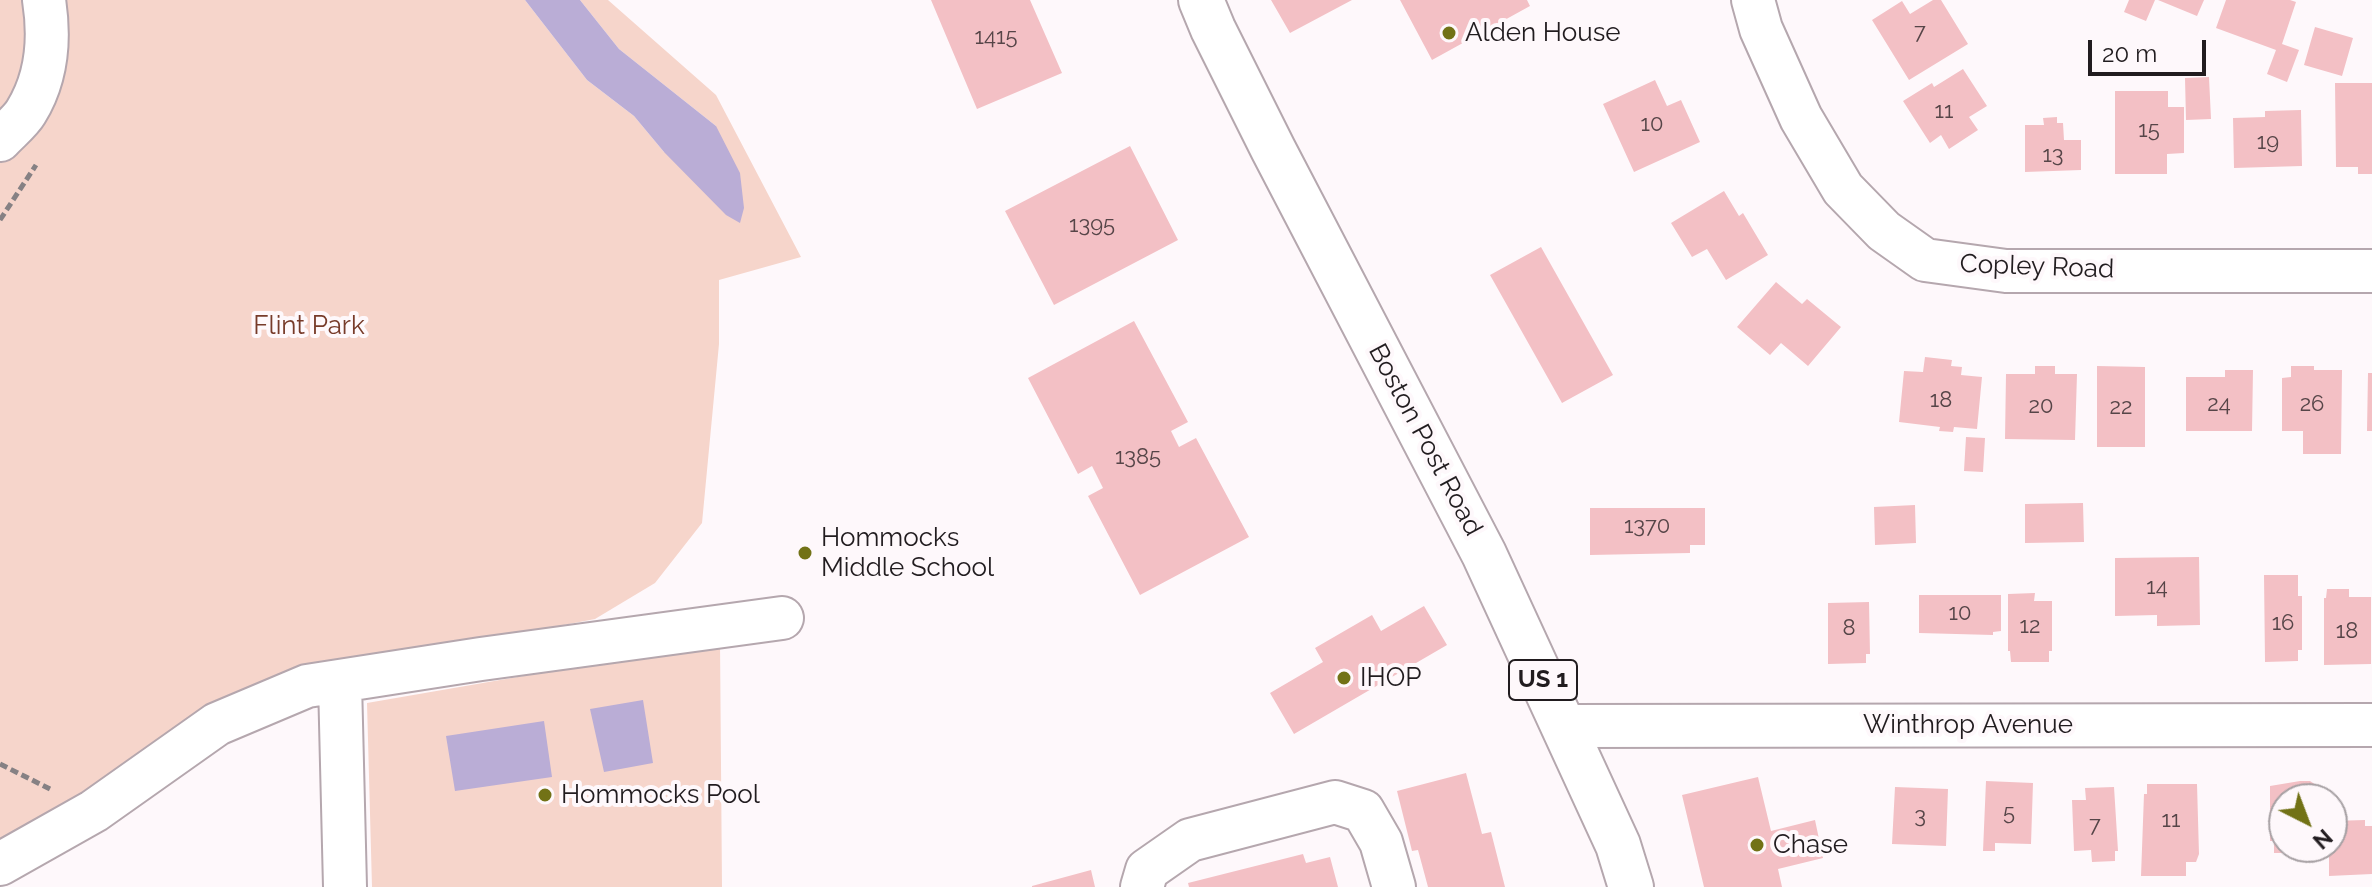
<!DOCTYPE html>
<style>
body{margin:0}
#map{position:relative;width:2372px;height:887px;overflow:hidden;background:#fef8fb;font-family:Raleway,sans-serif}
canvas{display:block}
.north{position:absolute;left:2268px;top:783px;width:80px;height:80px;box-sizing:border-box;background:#fef8fb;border:2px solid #a6a0a3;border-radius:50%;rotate:138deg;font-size:22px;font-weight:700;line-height:32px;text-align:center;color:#211c1f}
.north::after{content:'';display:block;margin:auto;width:28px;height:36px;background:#727216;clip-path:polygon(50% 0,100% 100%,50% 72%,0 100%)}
.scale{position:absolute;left:2088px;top:40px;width:118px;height:36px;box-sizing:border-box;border:4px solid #211c1f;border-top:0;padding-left:10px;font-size:24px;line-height:28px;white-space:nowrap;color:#211c1f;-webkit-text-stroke:6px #fef8fb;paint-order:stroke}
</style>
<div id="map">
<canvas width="2372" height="887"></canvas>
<div class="north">N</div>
<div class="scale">20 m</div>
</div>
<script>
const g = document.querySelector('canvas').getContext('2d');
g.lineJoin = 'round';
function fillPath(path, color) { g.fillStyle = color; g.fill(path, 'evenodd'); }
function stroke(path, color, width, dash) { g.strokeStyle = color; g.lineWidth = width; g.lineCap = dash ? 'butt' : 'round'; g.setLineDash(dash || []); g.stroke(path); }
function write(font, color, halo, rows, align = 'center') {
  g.font = font + ' Raleway,sans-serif'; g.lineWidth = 8; g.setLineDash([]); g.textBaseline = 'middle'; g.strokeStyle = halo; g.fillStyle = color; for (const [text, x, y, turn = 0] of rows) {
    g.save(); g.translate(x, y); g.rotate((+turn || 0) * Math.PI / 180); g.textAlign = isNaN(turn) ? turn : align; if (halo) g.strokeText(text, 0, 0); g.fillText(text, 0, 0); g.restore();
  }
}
fillPath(new Path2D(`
 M 0,0 L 525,0 L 587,80 L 634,116 L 664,152 L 716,126 L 619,49 L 580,0 L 608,0 L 716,95 L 801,257 L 719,280 L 719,344 L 702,523 L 655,583 L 595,619 L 324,671 L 0,849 Z
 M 720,642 L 722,887 L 372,887 L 367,703 Z`), '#f6d5cb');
fillPath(new Path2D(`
 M 525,0 L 580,0 L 619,49 L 716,126 L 740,173 L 744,208 L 740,223 L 726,215 L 664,152 L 634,116 L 587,80 Z
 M 643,700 L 653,763 L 604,772 L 590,709 Z
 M 544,721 L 552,777 L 455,791 L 446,736 Z`), '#baadd6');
fillPath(new Path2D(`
 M 931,0 L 1030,0 L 1062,73 L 977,109 Z
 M 1271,0 L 1352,0 L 1290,33 Z
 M 1400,0 L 1527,0 L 1530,6 L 1432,60 Z
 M 1933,0 L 1941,0 L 1968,44 L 1909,80 L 1872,20 L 1902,1 L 1910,14 Z
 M 2129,0 L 2155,0 L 2146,21 L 2124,12 Z
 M 2158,0 L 2204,0 L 2197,16 Z
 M 2226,0 L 2290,0 L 2296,2 L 2282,44 L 2299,50 L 2287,82 L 2267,74 L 2276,50 L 2216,28 Z
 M 2315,27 L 2353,38 L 2342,76 L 2304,65 Z
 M 1963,69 L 1987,106 L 1969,117 L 1978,130 L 1949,149 L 1941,135 L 1930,143 L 1903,101 L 1932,83 L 1934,87 Z
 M 2209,77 L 2211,119 L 2186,120 L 2185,78 Z
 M 1655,80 L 1667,106 L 1681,100 L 1700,142 L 1634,172 L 1603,104 Z
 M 2335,83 L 2372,83 L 2372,174 L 2358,174 L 2358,167 L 2336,167 Z
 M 2115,91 L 2168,91 L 2168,107 L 2184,107 L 2184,153 L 2167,154 L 2167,174 L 2115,174 Z
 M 2301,110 L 2302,166 L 2234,168 L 2233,118 L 2265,117 L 2265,111 Z
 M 2057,117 L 2057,123 L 2063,123 L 2064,140 L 2081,140 L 2081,170 L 2025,172 L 2025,125 L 2044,125 L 2043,118 Z
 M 1130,146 L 1178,240 L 1054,305 L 1005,211 Z
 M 1724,191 L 1739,216 L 1743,213 L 1768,255 L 1726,280 L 1707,249 L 1692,257 L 1671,223 Z
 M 1541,247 L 1613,375 L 1562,403 L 1490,275 Z
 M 1776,282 L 1802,304 L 1807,299 L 1841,327 L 1808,366 L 1781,343 L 1770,355 L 1737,327 Z
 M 1134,321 L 1188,422 L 1171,431 L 1179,447 L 1196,438 L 1249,537 L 1140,595 L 1088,496 L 1103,488 L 1092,466 L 1078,474 L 1028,378 Z
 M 1925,357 L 1952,360 L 1951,366 L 1962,367 L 1961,375 L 1982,377 L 1977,429 L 1954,427 L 1953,432 L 1939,431 L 1940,427 L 1899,422 L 1904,371 L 1923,372 Z
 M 2035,366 L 2055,366 L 2055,374 L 2077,374 L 2075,440 L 2005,439 L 2006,374 L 2035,374 Z
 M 2097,366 L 2145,367 L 2145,447 L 2097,447 Z
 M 2291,366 L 2314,366 L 2314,370 L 2342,370 L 2341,454 L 2303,454 L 2303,431 L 2282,431 L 2282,378 L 2291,377 Z
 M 2225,370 L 2253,370 L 2252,431 L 2186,431 L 2186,377 L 2225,377 Z
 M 2368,373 L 2372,373 L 2372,431 L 2367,431 Z
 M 1966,437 L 1985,438 L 1983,472 L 1964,471 Z
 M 2083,503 L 2084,542 L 2025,543 L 2025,504 Z
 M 1915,505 L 1916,543 L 1875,545 L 1874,507 Z
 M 1590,508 L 1705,508 L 1705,545 L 1690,545 L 1690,553 L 1590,555 Z
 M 2199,557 L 2200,625 L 2157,626 L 2157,615 L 2115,616 L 2115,558 Z
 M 2264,575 L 2298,575 L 2298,596 L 2302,596 L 2302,650 L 2298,650 L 2298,661 L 2265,662 Z
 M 2327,589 L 2349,589 L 2349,597 L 2371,597 L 2371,664 L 2324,665 L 2324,598 L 2326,598 Z
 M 2035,593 L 2034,601 L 2052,601 L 2052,651 L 2049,651 L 2049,662 L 2011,662 L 2010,651 L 2008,651 L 2008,594 Z
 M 1919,595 L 2001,595 L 2001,631 L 1993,632 L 1993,635 L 1919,633 Z
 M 1869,602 L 1870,654 L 1866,654 L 1866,663 L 1828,664 L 1828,603 Z
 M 1424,606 L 1447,645 L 1294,734 L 1270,693 L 1323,662 L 1315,648 L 1372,615 L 1381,631 Z
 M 1466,773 L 1482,834 L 1491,832 L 1505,887 L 1428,887 L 1418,850 L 1412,851 L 1397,791 Z
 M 1758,777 L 1771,831 L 1815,820 L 1823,858 L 1778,869 L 1782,887 L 1704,887 L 1682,795 Z
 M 1986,781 L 2033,783 L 2031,844 L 1995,843 L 1995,851 L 1983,851 Z
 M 2300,781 L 2310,781 L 2316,785 L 2317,799 L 2284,799 L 2284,847 L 2312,847 L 2312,853 L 2274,853 L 2274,841 L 2270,841 L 2270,786 Z
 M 2147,784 L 2197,784 L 2199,854 L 2196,862 L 2186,862 L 2186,876 L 2141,876 L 2144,794 L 2147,794 Z
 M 1895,787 L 1948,789 L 1946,846 L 1892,844 Z
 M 2114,787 L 2118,851 L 2115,851 L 2115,861 L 2092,862 L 2091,850 L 2074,851 L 2072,800 L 2086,800 L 2085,788 Z
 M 2365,820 L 2365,826 L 2372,826 L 2372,874 L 2329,876 L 2329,847 L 2332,847 L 2332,821 Z
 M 1303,854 L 1306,863 L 1330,857 L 1338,887 L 1189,887 L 1188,883 Z
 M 1091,870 L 1095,887 L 1032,887 L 1032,886 Z`), '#f3c0c5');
const minor = new Path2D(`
 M 1753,0 L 1761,29 L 1801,118 L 1843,189 L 1884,231 L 1925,260 L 2006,271 L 2372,271
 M 0,140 C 8,131 20,122 26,112 C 47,78 50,38 44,0
 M 340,682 L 345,887
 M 1565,726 L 2372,725
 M 0,864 L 94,811 L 217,724 L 307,686 L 481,659 L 782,618
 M 1142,887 L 1147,870 L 1190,840 L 1335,802 L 1363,811 L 1381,842 L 1394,887`);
const major = new Path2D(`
 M 1201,0 L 1213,29 L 1273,149 L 1484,554 L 1618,845 L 1631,887`);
stroke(minor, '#b5a7ae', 46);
stroke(major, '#b5a7ae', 48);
stroke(new Path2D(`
 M 0,220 L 36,165
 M 0,764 L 50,789`), '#868184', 5, [8, 4]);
stroke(minor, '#fff', 42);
stroke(major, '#fff', 44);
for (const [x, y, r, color] of [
 [1449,33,8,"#727216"],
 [805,553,8,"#727216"],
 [1344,678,8,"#727216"],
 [545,795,8,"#727216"],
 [1757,845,8,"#727216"]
]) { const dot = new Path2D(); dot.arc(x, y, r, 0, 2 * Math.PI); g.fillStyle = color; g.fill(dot); stroke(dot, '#fef8fb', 3); }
write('22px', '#564548', null, [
 ["7",1920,32],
 ["1415",996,37],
 ["11",1944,111],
 ["10",1652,124],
 ["15",2149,130],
 ["19",2268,142],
 ["13",2053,155],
 ["1395",1092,225],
 ["18",1941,400],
 ["24",2219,404],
 ["26",2312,404],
 ["20",2041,406],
 ["22",2121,407],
 ["1385",1138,457],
 ["1370",1647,526],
 ["14",2157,587],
 ["10",1960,613],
 ["16",2283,623],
 ["12",2030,626],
 ["8",1849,628],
 ["18",2347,631],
 ["5",2009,813],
 ["3",1920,816],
 ["11",2171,820],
 ["7",2095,825]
]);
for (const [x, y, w] of [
 [1543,680,68]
]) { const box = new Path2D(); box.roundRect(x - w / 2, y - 20, w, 40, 6); g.fillStyle = '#fef8fb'; g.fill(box); stroke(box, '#211c1f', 2); }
write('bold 24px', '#211c1f', null, [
 ["US 1",1543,680]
]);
write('26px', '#211c1f', '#fef8fb', [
 ["Alden House",1465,33],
 ["Hommocks",821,538],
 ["Middle School",821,568],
 ["IHOP",1360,678],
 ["Hommocks Pool",561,795],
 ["Chase",1773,845]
], 'left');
write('26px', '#211c1f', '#fef8fb', [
 ["Copley Road",2037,267,2],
 ["Boston Post Road",1425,440,62],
 ["Winthrop Avenue",1968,725]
]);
write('26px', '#773b2a', '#fef8fb', [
 ["Flint Park",309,326]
]);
</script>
